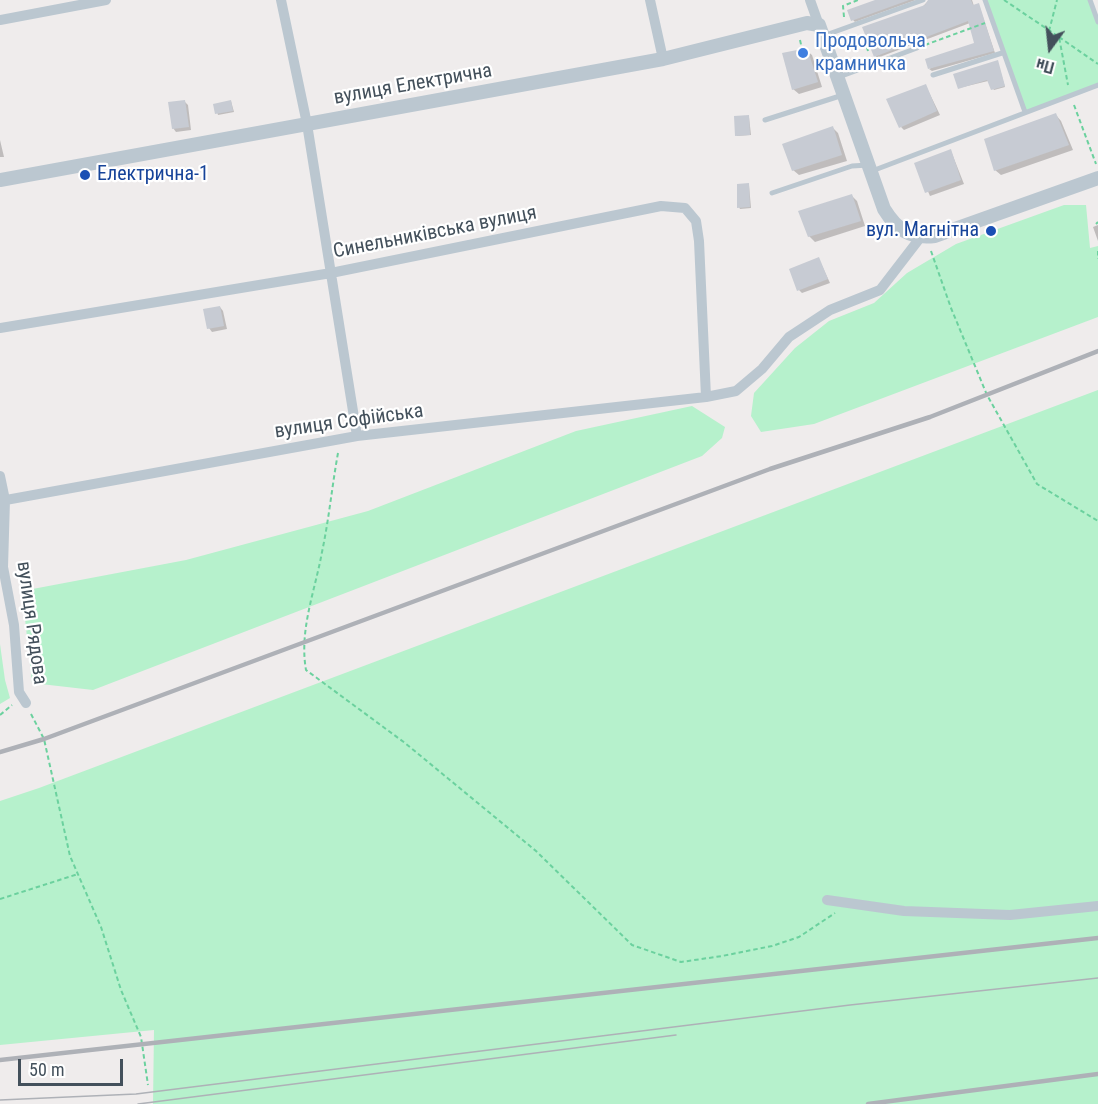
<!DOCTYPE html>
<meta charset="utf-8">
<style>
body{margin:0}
#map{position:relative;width:1098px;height:1104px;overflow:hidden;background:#efecec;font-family:"Roboto Condensed",sans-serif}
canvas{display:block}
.north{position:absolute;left:1020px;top:18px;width:60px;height:60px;-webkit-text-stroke:4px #fff;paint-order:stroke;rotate:195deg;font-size:16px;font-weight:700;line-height:24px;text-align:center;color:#43505b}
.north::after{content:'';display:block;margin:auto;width:21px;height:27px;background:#43505b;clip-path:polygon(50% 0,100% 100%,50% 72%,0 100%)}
.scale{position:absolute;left:18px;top:1059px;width:105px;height:27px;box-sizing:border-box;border:3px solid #43505b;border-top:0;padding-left:8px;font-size:18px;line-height:21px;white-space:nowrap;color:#43505b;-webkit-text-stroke:4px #fff;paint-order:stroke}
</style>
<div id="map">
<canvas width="1098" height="1104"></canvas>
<div class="north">Пн</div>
<div class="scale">50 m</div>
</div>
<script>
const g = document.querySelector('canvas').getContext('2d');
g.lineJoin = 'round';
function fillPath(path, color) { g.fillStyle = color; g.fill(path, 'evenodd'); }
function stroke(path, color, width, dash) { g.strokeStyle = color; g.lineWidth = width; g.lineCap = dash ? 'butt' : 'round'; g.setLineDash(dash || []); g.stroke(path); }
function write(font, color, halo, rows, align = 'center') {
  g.font = font + ' "Roboto Condensed",sans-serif'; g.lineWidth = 4.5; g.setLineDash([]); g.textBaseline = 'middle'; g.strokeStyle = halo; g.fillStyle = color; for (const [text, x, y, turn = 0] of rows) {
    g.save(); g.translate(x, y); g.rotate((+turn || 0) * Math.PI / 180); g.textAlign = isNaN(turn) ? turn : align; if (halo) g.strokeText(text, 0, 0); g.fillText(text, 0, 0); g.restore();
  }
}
fillPath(new Path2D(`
 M 985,0 L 1090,0 L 1098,22 L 1098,85 L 1025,112 Z
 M 1064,205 L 1086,205 L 1090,248 L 1098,246 L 1098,317 L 814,424 L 761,432 L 751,416 L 754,393 L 795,348 L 829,321 L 874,303 L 907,273 L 956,244 Z
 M 1098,390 L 1098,1104 L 153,1104 L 154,1030 L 0,1045 L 0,801 L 39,788 Z
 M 692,406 L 725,427 L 722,438 L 702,456 L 93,690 L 32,683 L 22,591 L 186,560 L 368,511 L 576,431 Z
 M 0,644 L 5,680 L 10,698 L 0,704 Z`), '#b6f1cc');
fillPath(new Path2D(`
 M 878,0 L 916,0 L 855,22 L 853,20 Z
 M 929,0 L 972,0 L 974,6 L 979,5 L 995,53 L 932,71 L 929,69 L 976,44 L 970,23 L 877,58 L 875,56 Z
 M 806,50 L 812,55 L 822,87 L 799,94 L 793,89 Z
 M 998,63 L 1005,87 L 994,90 L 988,81 L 959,88 Z
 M 926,86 L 940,115 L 904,130 L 901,127 Z
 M 231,101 L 234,112 L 218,115 L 215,105 Z
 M 185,102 L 188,105 L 191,130 L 176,132 L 173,128 Z
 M 1056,115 L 1061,121 L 1073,150 L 1001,175 L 995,170 Z
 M 749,117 L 751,135 L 737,136 L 736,135 Z
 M 833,128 L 838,133 L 847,161 L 799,175 L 793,170 Z
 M 0,140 L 4,157 L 0,157 Z
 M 951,151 L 964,184 L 930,196 L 916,164 Z
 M 749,185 L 751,208 L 740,209 L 739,207 Z
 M 852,196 L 857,201 L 865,226 L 815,242 L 809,236 Z
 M 1098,225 L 1098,241 L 1093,227 Z
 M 819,259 L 830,283 L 802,293 L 799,290 Z
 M 220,307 L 223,311 L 227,329 L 212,332 L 209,328 Z`), '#0003');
fillPath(new Path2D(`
 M 875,0 L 909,0 L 851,21 L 847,10 Z
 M 928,0 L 971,0 L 973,5 L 979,3 L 994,51 L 928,69 L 925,59 L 974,43 L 968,21 L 874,57 L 862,27 L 925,5 Z
 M 807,48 L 818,82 L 792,90 L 782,53 Z
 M 998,60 L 1005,86 L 991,90 L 987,80 L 958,89 L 953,74 Z
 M 926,84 L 937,111 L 899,128 L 886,99 Z
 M 185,100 L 189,127 L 172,129 L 168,102 Z
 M 231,100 L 233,111 L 215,114 L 213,104 Z
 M 1056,113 L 1069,145 L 994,171 L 984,139 Z
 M 749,115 L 750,135 L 735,136 L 734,116 Z
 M 833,126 L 842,155 L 792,171 L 782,144 Z
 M 951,149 L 961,180 L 925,193 L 914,163 Z
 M 749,183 L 750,207 L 737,208 L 737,184 Z
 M 852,194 L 861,221 L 808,237 L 798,211 Z
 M 819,257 L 828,279 L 797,291 L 789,269 Z
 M 220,306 L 224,326 L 207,329 L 203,309 Z`), '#c7cbd3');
stroke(new Path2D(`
 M 1004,0 L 1059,37 L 1068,85
 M 844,17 L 843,6 L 858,0
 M 1049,31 L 1057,0
 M 1059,37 L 1098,64
 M 800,40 L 802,49
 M 865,40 L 868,51
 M 925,45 L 985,23
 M 1074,105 L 1096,164
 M 1096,224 L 1098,222
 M 931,251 L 951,308 L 987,395 L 1037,484 L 1098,521
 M 1098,251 L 1098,259
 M 338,453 C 332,486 329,519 322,552 C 315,591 299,630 306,670 L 405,743 L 536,851 L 632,945 L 681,962 L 722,956 L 772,946 L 799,937 L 835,913
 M 31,714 L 44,739 L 70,856 L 101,927 L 121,990 L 141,1037 L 148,1085
 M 0,715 L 12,705
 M 0,899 L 78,874`), '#6bd19e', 2, [4.5, 3]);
stroke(new Path2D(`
 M 985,0 L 1025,112
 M 1090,0 L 1098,22
 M 823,36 L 923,0
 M 933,75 L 1002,53
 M 839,77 L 917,48
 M 765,120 L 843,95
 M 872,171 L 1098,85
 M 772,193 L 852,166 L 868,165`), '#bbc7d0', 5);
stroke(new Path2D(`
 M 281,0 L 307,124 L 357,436
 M 650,0 L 663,59
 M 810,0 L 821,31
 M 0,20 L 106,0
 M 0,328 L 331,273 L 661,206 L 685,208 L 696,221 L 699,241 L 706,397
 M 0,476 L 5,500 L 3,567 L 14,625 L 19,692 L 26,703
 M 0,501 L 357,436 L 706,397 L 736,391 L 762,369 L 789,337 L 830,310 L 880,290 L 920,238
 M 827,900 L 904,911 L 1010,915 L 1098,906`), '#bbc7d0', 10);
stroke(new Path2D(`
 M 0,180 L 663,59 L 807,23 L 819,25 L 884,209 C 897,230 910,239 935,236 L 1098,178`), '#bbc7d0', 14);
stroke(new Path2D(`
 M 0,1100 L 136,1094 L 850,1005 L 1098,978
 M 138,1104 L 676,1035`), '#aeb1b7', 1.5);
stroke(new Path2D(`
 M 0,752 L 44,739 L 770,469 L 930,417 L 1098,351
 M 0,1060 L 1098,938
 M 868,1104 L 1098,1074`), '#aeb1b7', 4.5);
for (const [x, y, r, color] of [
 [803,53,6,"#3f7fe0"],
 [85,175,6,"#1a4fb4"],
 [991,231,6,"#1a4fb4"]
]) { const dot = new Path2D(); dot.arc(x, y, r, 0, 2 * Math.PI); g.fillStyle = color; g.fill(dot); stroke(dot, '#fff', 2); }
write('20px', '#366cbe', '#fff', [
 ["Продовольча",815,42],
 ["крамничка",815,65]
], 'left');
write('20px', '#43505b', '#fff', [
 ["вулиця Електрична",413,85,-10],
 ["Синельниківська вулиця",435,233,-11],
 ["вулиця Софійська",349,422,-8],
 ["вулиця Рядова",31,623,82]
]);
write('20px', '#164399', '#fff', [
 ["Електрична-1",97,175],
 ["вул. Магнітна",979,231,"right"]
], 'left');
</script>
